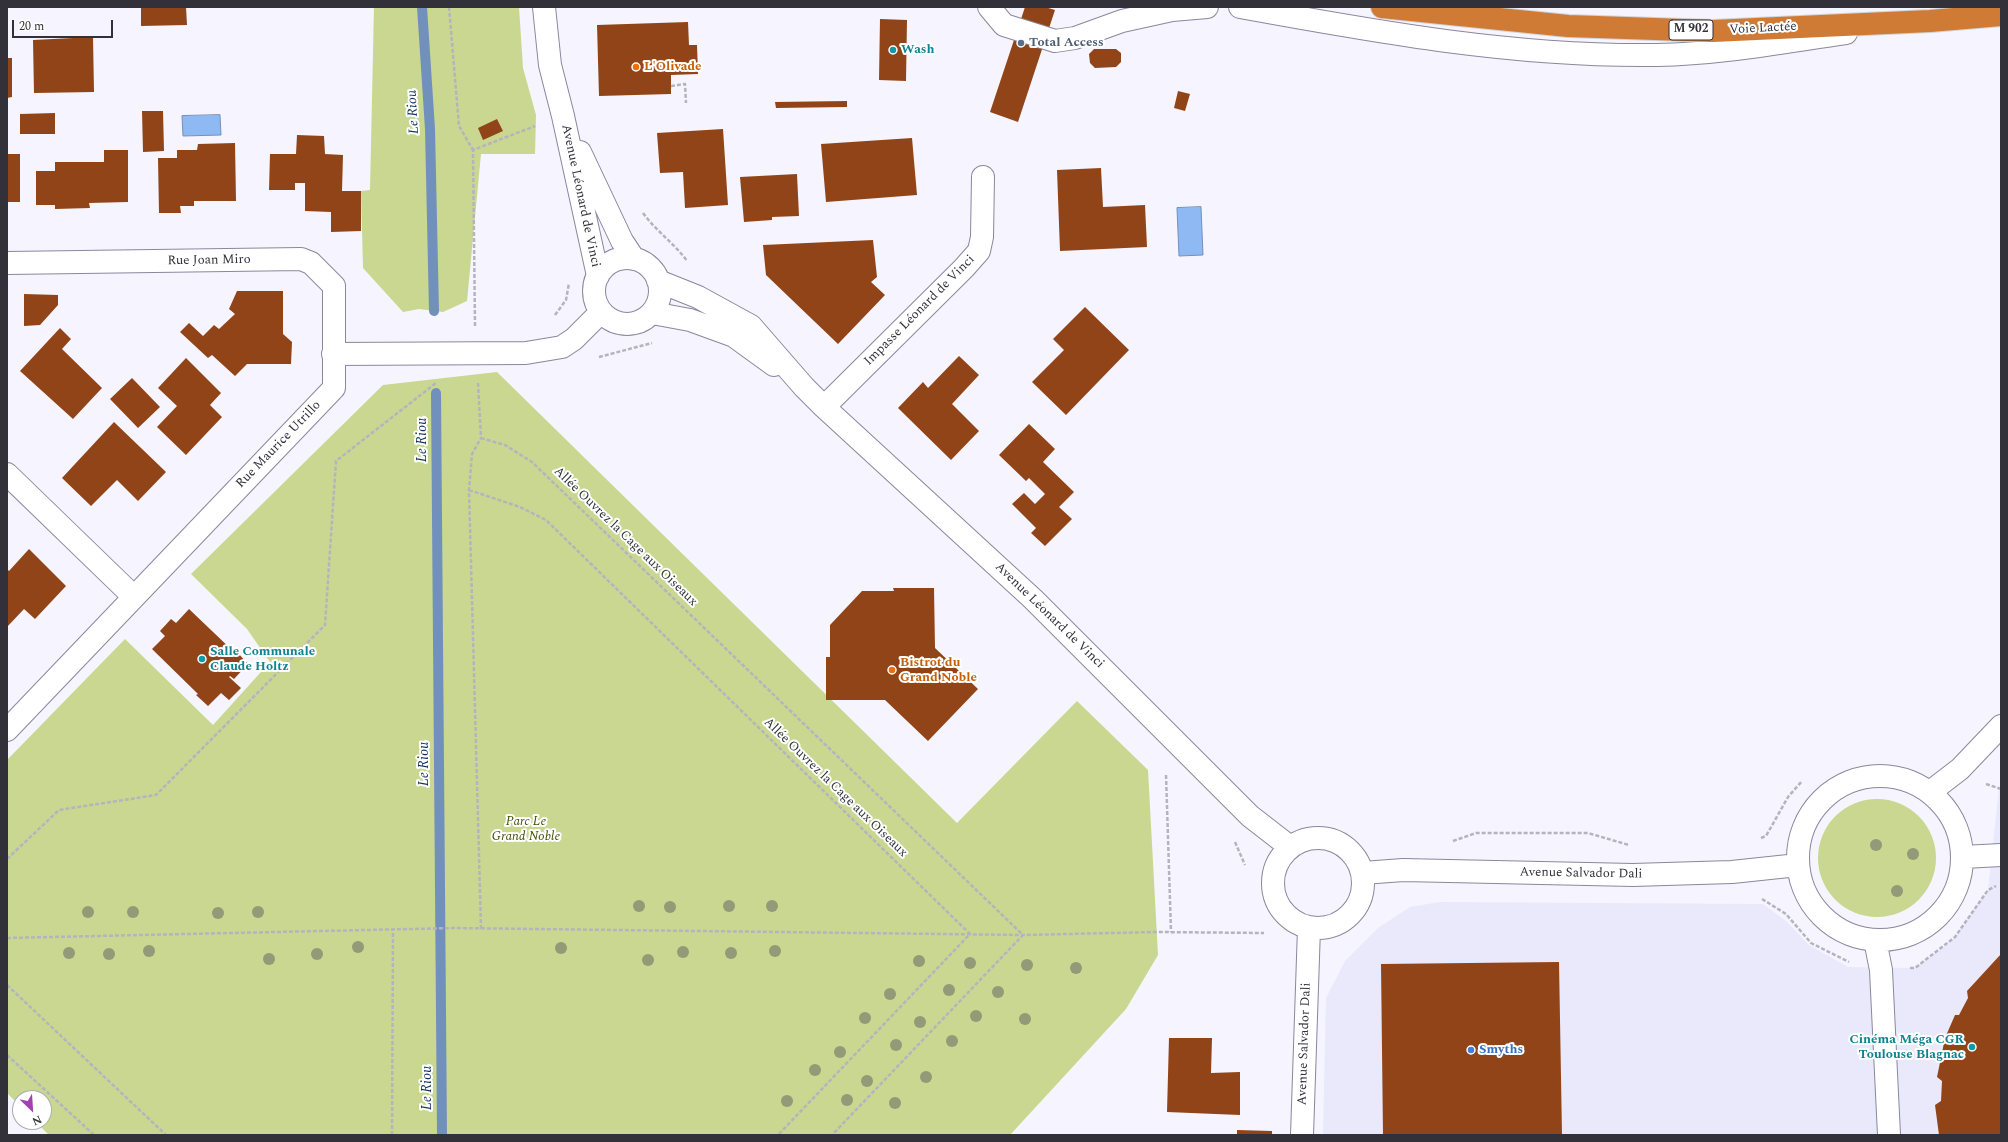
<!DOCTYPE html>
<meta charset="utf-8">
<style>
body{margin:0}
#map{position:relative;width:2008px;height:1142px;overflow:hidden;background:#f5f4ff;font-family:Spectral,serif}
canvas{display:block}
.frame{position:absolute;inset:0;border:8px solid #32313a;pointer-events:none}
.north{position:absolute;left:12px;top:1090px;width:40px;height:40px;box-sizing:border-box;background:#fff;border:1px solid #adadb0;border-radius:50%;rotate:155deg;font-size:11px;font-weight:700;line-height:16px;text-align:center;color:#32313a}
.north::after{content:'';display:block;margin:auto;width:14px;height:18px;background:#a244ae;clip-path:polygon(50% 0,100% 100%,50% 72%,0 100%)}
.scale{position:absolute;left:12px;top:20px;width:101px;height:18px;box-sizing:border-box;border:2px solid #32313a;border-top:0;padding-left:5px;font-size:12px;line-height:14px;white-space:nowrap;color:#32313a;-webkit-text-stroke:3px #fff;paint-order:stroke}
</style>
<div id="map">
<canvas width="2008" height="1142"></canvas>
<div class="frame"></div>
<div class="north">N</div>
<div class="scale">20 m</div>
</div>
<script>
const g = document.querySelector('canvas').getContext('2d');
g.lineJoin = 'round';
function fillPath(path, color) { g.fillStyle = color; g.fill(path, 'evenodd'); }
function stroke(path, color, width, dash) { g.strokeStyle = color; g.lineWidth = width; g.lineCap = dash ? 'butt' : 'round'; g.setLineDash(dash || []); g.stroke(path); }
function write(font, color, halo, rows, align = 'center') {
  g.font = font + ' Spectral,serif'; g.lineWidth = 4; g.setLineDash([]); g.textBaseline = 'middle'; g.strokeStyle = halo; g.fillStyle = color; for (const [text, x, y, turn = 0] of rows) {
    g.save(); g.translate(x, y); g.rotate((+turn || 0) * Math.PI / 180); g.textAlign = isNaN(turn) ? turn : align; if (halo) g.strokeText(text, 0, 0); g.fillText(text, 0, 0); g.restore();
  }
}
fillPath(new Path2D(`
 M 2001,785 L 2001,1135 L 1323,1135 L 1326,998 L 1345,961 L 1378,928 L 1410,907 L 1440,902 L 1763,904 L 1786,921 L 1809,945 L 1848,967 L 1915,968 L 1953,940 L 1988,890 L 1999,788 Z`), '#eae8fb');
fillPath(new Path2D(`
 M 374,7 L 519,7 L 523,68 L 536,115 L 535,154 L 481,154 L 467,301 L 443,312 L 419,309 L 403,312 L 363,268 L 361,191 L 370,190 Z
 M 497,372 L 957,823 L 1077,701 L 1148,770 L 1158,955 L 1126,1009 L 1010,1135 L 49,1135 L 36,1122 L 44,1122 L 44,1098 L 20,1098 L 20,1106 L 7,1093 L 7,760 L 125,639 L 213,725 L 270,662 L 247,629 L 191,574 L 383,385 Z
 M1818 858a59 59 0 1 1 118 0a59 59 0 1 1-118 0Z`), '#c9d790');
const water = new Path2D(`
 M 220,115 L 221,135 L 183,136 L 182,116 Z
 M 1201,207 L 1203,255 L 1179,256 L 1177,208 Z`);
fillPath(water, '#8eb9f3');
stroke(water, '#7290bc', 1);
stroke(new Path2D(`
 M 422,7 L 430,129 L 434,311
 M 436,393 L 442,1135`), '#7290bc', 10);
fillPath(new Path2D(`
 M 141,7 L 186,7 L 187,25 L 141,26 Z
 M 1025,7 L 1045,7 L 1055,10 L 1018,122 L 990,112 Z
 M 880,19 L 907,20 L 906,81 L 879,80 Z
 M 688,22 L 689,45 L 697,45 L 698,74 L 671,75 L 671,94 L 599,96 L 597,25 Z
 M 93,37 L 94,92 L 34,93 L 33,40 Z
 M 1094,49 L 1116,49 L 1121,53 L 1121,62 L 1116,67 L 1095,68 L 1090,63 L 1089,54 Z
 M 7,58 L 12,58 L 12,97 L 7,98 Z
 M 1178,91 L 1190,94 L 1185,111 L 1174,108 Z
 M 847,101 L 847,107 L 776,108 L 775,102 Z
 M 142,111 L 163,111 L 164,151 L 143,152 Z
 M 55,113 L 55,134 L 20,134 L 20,114 Z
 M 497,119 L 503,131 L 483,140 L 478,128 Z
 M 723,129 L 728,205 L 685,208 L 683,172 L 660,173 L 657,133 Z
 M 297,135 L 324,136 L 325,154 L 343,155 L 342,191 L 361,191 L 361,231 L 331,232 L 331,212 L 305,211 L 305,183 L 295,183 L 295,190 L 269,190 L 270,154 L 296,154 Z
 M 912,138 L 917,195 L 826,202 L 821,144 Z
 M 235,143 L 236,201 L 194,201 L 194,206 L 180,206 L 181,213 L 159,213 L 158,158 L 177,158 L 177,150 L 197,150 L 198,144 Z
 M 104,150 L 128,150 L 128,202 L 89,203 L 90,208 L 55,209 L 55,205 L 36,205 L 36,171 L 55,171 L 55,162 L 104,162 Z
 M 7,154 L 20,154 L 20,202 L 7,202 Z
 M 1101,168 L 1103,207 L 1145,205 L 1147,247 L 1060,251 L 1057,170 Z
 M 797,174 L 799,216 L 772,217 L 772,220 L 744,222 L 740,177 Z
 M 873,240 L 877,277 L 871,282 L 885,295 L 838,344 L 766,275 L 763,245 Z
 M 237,291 L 283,291 L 283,334 L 292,342 L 291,364 L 247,364 L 235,376 L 212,355 L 208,358 L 180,332 L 189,323 L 203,336 L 214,325 L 219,329 L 235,314 L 229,309 Z
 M 24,294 L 58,295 L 58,305 L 40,325 L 24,326 Z
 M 1085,307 L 1129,350 L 1066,415 L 1032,382 L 1064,350 L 1053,339 Z
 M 60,328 L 71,339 L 62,349 L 102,388 L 73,419 L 20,371 Z
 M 959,356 L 979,375 L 952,404 L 979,431 L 951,460 L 898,408 L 923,382 L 928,388 Z
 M 186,358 L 221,393 L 210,405 L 222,417 L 186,455 L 157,427 L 177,406 L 158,388 Z
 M 132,378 L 160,407 L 138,428 L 110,399 Z
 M 114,422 L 166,472 L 138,501 L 117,480 L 91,506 L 62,478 Z
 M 1029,424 L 1055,449 L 1043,462 L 1074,492 L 1059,507 L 1072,519 L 1045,546 L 1031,533 L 1036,528 L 1012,504 L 1024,493 L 1035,504 L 1045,494 L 1029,478 L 1026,481 L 999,455 Z
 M 29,549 L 66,586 L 35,619 L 24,609 L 7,627 L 7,569 L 9,571 Z
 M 893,588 L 934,588 L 935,648 L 978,689 L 928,741 L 885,700 L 826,700 L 826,657 L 830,657 L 830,625 L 862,591 L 894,591 Z
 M 189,609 L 234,652 L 237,652 L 248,664 L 234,679 L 230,676 L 229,677 L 241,688 L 229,700 L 221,693 L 208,706 L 196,695 L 198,694 L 152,649 L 165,636 L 160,631 L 171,619 L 176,623 Z
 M 2001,954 L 2001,1135 L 1939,1135 L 1935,1105 L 1941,1101 L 1942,1081 L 1937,1077 L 1945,1038 L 1955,1015 L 1959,1015 L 1968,998 L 1967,991 Z
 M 1559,962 L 1562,1135 L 1383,1135 L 1381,964 Z
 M 1169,1038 L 1212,1038 L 1211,1073 L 1240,1072 L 1240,1115 L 1167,1112 Z
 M 1237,1130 L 1272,1131 L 1272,1135 L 1237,1135 Z`), '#914417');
const minor = new Path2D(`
 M 544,7 L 550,65 L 563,116 L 598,276
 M 989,7 L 1004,25 L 1055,41 L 1075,38 L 1122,21 L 1172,10 L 1207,7
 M 1240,7 C 1377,32 1516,57 1657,55 C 1720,54 1783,42 1846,33
 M 580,152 L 622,241 L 634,259
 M594 291a33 33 0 1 1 66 0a33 33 0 1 1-66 0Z
 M 7,263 L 301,259 L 311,263 L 334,286 L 334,388 L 7,730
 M 658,281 L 698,297 L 751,326 L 804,387 L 824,407 L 1033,599 L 1250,816 L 1290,847
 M 652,313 L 690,320 L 734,336 L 774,365
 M 333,354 L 526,353 L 562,347 L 574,339 L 601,312
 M 824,407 L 964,268 L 979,251 L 982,237 L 983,177
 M 7,474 L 134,597
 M1798 858a82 82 0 1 1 164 0a82 82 0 1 1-164 0Z
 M 1930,792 L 1960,769 L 2001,726
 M1273 883a45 45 0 1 1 90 0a45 45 0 1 1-90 0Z
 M 1963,857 L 2001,855
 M 1363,873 L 1403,870 L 1633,875 L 1732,872 L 1798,865
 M 1875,940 L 1881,970 L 1889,1135
 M 1302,1135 L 1309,928`);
const highway = new Path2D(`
 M 1382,7 L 1568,26 L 1713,31 L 1930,21 L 2001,15`);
stroke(minor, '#8a879e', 24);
stroke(highway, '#d2d2d4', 24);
stroke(new Path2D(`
 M 449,7 L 459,126 L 473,150
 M 671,86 L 685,84 L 686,103
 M 643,213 C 656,231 674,243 687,261
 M 555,315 L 566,300 L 569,283
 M 475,326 L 473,150 L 535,126
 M 599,357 L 652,343
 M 478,383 L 481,438
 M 481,438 L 505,445 L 532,462 L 1023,935 L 832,1135
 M 469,490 L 520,507 L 546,520 L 970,934 L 778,1135
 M 1166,775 L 1171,932
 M 1986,784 L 2001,789
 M 1761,838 L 1766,836 L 1788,797 L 1802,781
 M 1453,841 L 1476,833 L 1588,833 L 1629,845
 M 1235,842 L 1245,865
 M 7,859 L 59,810 L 156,795 L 325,625 L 336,461 L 436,383
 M 1762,899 L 1786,914 L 1811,943 L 1849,962
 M 481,929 L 469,490 L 472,454 L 481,438
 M 7,938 L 455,928 L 1023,935 L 1157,932 L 1264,933
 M 1910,968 L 1915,968 L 1955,937 L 1988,890 L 1996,886
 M 7,985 L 166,1135
 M 7,1055 L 94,1135
 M 392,1135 L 393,930`), '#b5b4be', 2.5, [4, 2]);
stroke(minor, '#fff', 22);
stroke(highway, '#cf7b36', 22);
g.fillStyle = '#949977';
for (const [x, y] of [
 [1876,845],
 [1913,854],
 [1897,891],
 [639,906],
 [729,906],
 [772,906],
 [670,907],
 [88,912],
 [133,912],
 [258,912],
 [218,913],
 [358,947],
 [561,948],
 [149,951],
 [775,951],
 [683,952],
 [69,953],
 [731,953],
 [109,954],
 [317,954],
 [269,959],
 [648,960],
 [919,961],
 [970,963],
 [1027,965],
 [1076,968],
 [949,990],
 [998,992],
 [890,994],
 [976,1016],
 [865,1018],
 [1025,1019],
 [920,1022],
 [952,1041],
 [896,1045],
 [840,1052],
 [815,1070],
 [926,1077],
 [867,1081],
 [847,1100],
 [787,1101],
 [895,1103]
]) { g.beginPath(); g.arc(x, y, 6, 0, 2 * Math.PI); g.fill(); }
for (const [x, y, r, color] of [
 [1021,43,4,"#5c6f8a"],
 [893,50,4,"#0f9aa8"],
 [636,67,4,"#e8710a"],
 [202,659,4,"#0f9aa8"],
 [892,670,4,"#e8710a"],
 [1972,1047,4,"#0f9aa8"],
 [1471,1050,4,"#3f7fe0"]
]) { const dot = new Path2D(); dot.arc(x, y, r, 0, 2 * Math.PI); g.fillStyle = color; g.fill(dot); stroke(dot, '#fff', 1.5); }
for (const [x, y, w] of [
 [1691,30,44]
]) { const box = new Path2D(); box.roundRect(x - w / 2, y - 10, w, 20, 3); g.fillStyle = '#fff'; g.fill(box); stroke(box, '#32313a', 1); }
write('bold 12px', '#32313a', null, [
 ["M 902",1691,30]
]);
write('13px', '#32313a', '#fff', [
 ["Voie Lactée",1763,29,-3],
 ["Avenue Léonard de Vinci",580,196,78],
 ["Rue Joan Miro",209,261,-1],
 ["Impasse Léonard de Vinci",920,311,-45],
 ["Rue Maurice Utrillo",279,445,-46],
 ["Allée Ouvrez la Cage aux Oiseaux",625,537,44],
 ["Avenue Léonard de Vinci",1049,616,44],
 ["Allée Ouvrez la Cage aux Oiseaux",835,788,44],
 ["Avenue Salvador Dali",1581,874,1],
 ["Avenue Salvador Dali",1305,1044,-88]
]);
write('bold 13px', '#4e5e75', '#fff', [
 ["Total Access",1029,43]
], 'left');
write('bold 13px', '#0d838f', '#fff', [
 ["Wash",901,50],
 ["Salle Communale",210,652],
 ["Claude Holtz",210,667],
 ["Cinéma Méga CGR",1964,1040,"right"],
 ["Toulouse Blagnac",1964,1055,"right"]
], 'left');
write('bold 13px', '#c56008', '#fff', [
 ["L'Olivade",644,67],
 ["Bistrot du",900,663],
 ["Grand Noble",900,678]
], 'left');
write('italic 13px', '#454f08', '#fff', [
 ["Parc Le",526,822],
 ["Grand Noble",526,837]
]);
write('bold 13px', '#366cbe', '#fff', [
 ["Smyths",1479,1050]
], 'left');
write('italic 14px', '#0f325f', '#fff', [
 ["Le Riou",414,112,-93],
 ["Le Riou",423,440,-90],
 ["Le Riou",425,764,-90],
 ["Le Riou",428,1088,-90]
]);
</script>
